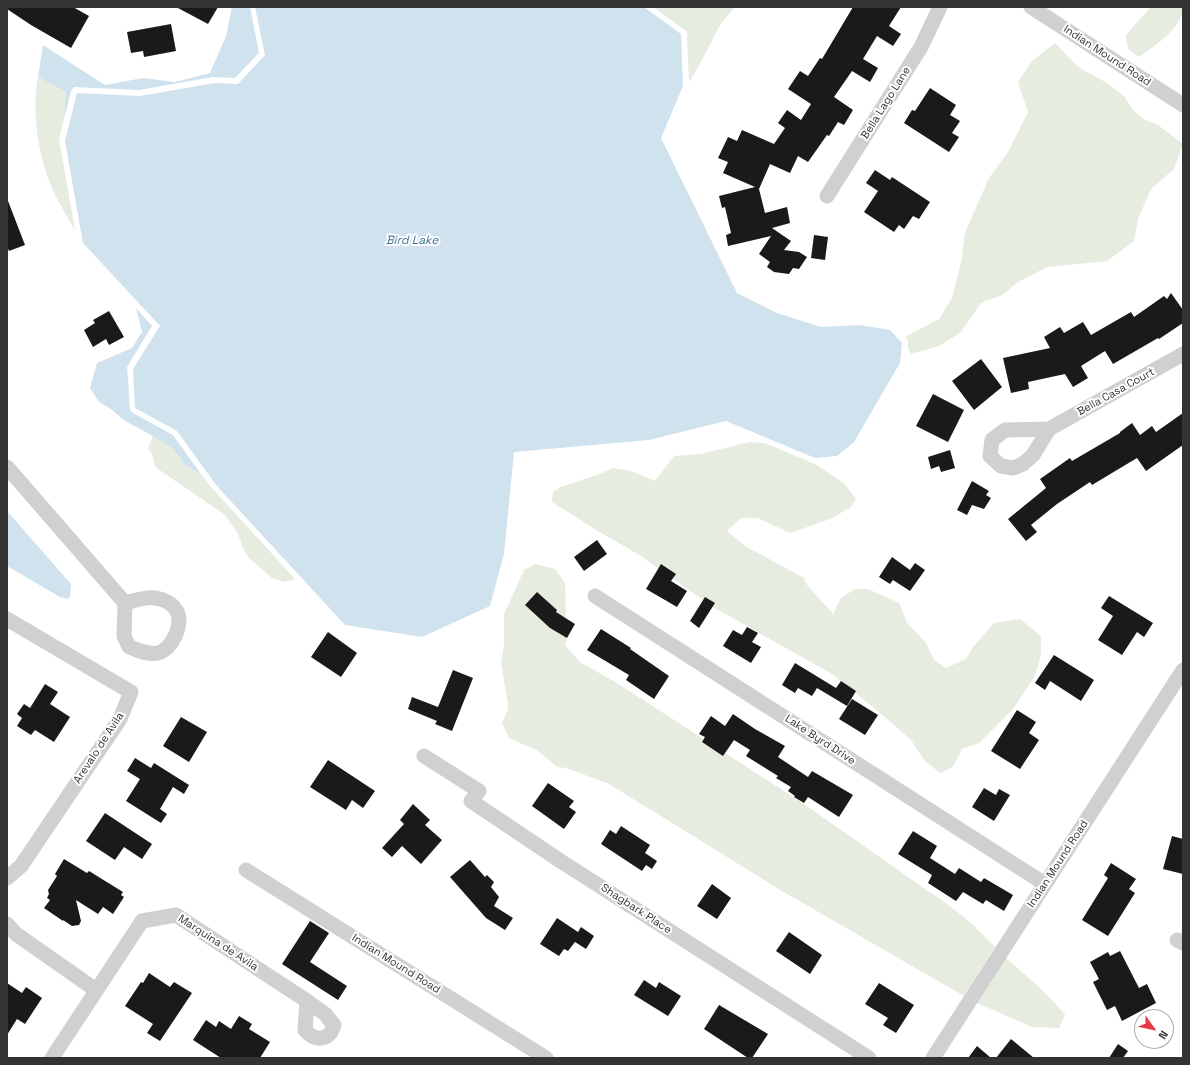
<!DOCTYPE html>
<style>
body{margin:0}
#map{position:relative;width:1190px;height:1065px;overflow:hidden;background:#fff;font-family:"Space Grotesk",sans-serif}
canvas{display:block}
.frame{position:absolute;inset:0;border:8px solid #333;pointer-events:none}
.north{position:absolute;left:1134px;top:1009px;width:40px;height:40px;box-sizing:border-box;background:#fff;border:1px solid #adadad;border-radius:50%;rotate:123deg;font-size:11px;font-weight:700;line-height:16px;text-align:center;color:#333}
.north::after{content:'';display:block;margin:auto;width:14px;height:18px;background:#e63946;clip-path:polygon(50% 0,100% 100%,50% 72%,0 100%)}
</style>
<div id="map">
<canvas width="1190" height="1065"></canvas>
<div class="frame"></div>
<div class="north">N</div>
</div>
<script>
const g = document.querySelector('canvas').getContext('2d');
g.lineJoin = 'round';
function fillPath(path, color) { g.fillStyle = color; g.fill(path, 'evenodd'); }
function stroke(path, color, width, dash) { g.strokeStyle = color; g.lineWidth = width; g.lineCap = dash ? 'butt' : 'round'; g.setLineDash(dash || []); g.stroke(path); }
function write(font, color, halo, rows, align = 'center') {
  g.font = font + ' "Space Grotesk",sans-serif'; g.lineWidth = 4; g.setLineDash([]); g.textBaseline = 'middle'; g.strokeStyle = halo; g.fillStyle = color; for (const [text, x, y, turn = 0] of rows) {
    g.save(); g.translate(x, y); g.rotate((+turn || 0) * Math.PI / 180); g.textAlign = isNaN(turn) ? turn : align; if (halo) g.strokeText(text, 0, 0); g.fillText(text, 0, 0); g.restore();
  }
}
fillPath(new Path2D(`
 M 653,7 L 735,7 L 720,25 L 699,66 L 689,82 L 687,34 L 686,31 Z
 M 1151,7 L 1183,7 C 1183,28 1154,46 1139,57 C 1128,50 1127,49 1126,35 Z
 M 1055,43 L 1078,67 L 1107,83 L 1125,97 L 1132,109 L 1143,119 L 1158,125 L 1183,144 L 1174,169 L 1151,189 L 1138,219 L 1134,241 L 1107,261 L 1047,267 L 1018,282 L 1002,295 L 981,303 L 960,333 L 939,346 L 911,354 L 908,348 L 908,340 L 905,337 L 939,319 L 952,298 L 961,263 L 965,233 L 989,178 L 1008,152 L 1028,112 L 1018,82 L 1032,61 Z
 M 38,77 L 66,92 L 64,119 L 59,139 L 75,230 C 64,212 52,192 46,172 C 37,144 32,106 38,77 Z
 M 153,436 L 175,449 L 184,464 L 201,474 L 211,487 L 295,579 L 284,582 L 272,578 L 249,558 L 243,548 L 238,534 L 225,515 L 155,467 L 152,454 L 148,449 Z
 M 749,442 L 765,443 L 815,464 L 844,483 L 856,499 L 851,507 L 830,519 L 790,533 L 758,518 L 741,518 L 727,531 L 745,546 L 804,578 L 807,585 L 835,616 L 834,612 L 841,598 L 855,589 L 868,589 L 899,603 L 907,623 L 926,643 L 934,660 L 946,668 L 966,659 L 973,647 L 994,623 L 1020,619 L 1041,636 L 1041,655 L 1035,676 L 1013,709 L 979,743 L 962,749 L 953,767 L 940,773 L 924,760 L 911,740 L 879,712 L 832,674 L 713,607 L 641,556 L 598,531 L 552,502 L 553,492 L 561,487 L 597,475 L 613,468 L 631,471 L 655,481 L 674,456 L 701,454 Z
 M 535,564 L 555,569 L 565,583 L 566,617 L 562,629 L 567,638 L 565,645 L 580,662 L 617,683 L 804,804 L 928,891 C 953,907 975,925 995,947 L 964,996 L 782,891 L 609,784 L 566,768 L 557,767 L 538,751 L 509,738 L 502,723 L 508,709 L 508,704 L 501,663 L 504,645 L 504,614 L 524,570 Z
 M 1006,958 L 1038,986 L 1065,1014 L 1059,1028 L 1032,1027 L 977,1003 Z`), '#e6ecdf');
fillPath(new Path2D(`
 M 232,7 L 250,7 L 259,53 L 235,78 L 213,77 L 139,90 L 74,87 L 71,91 L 64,119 L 66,92 L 38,77 L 43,45 L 105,85 L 143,78 L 175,82 L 210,73 L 226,36 Z
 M 255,7 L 644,7 L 681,34 L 683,86 L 661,138 L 737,293 L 777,313 L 821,327 L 860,325 L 890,330 L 902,343 L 900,363 L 854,442 L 837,456 L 815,458 L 726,421 L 649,440 L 514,452 L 504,554 L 490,606 L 422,637 L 345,625 L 216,485 L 177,431 L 135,408 L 133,369 L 160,326 L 83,243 L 65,141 L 77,93 L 140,96 L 215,83 L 238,84 L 265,55 Z
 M 136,308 L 152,326 L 127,367 L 130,410 L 133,413 L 173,435 L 201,474 L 184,464 L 174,449 L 144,431 L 125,421 L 111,409 L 99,402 L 90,388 L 97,363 L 132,348 L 142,332 Z
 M 7,511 L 71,584 L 70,596 L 68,599 L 60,597 L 7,566 Z`), '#cfe2ee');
fillPath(new Path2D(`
 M 7,7 L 73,7 L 89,16 L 71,48 L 31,25 L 7,9 Z
 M 176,7 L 218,7 L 208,24 Z
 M 853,7 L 901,7 L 889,26 L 901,34 L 893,46 L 877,36 L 863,59 L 878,68 L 870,82 L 852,71 L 834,97 L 853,110 L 844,125 L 838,122 L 829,136 L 827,135 L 808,162 L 798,156 L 790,173 L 770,164 L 759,189 L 765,213 L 787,207 L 790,223 L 772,228 L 791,241 L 784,250 L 799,252 L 807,257 L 799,269 L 793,268 L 789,274 L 774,272 L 767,267 L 770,262 L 759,254 L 771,236 L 728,246 L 726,235 L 731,233 L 725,207 L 722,208 L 719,196 L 755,187 L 723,173 L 728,162 L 718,158 L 728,137 L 737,141 L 742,130 L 774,144 L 785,128 L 778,123 L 787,110 L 801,120 L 811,104 L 788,89 L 800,71 L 808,76 L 820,58 L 822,59 Z
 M 171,24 L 176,51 L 144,57 L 143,51 L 131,53 L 127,32 Z
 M 930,88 L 956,105 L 950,115 L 960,121 L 952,133 L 959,137 L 949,152 L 904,123 L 912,110 L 915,111 Z
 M 875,170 L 890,180 L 892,177 L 930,202 L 919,219 L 913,216 L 904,229 L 899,225 L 894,232 L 864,212 L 878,191 L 866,183 Z
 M 7,201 L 8,201 L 25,245 L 9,251 L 7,246 Z
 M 814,235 L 828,237 L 825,260 L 811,258 Z
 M 1171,293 L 1183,310 L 1183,323 L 1159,339 L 1158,338 L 1113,364 L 1105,351 L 1081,366 L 1088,378 L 1073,387 L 1065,374 L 1028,382 L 1029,389 L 1011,393 L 1003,358 L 1050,348 L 1044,337 L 1060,327 L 1064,333 L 1083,322 L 1091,335 L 1131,312 L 1134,317 L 1164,296 L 1167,299 Z
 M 109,311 L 124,337 L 109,345 L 106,339 L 93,347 L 84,330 L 95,323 L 93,320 Z
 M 981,359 L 1002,387 L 974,410 L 952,381 Z
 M 933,394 L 964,410 L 948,442 L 916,426 Z
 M 1183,413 L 1183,445 L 1146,471 L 1137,458 L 1092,485 L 1090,482 L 1057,504 L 1031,525 L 1037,532 L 1026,541 L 1008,519 L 1046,488 L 1040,479 L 1070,458 L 1072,461 L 1120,433 L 1120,432 L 1132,423 L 1140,435 L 1152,426 L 1156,432 Z
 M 950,450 L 955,468 L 941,472 L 939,466 L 931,469 L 928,457 Z
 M 972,481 L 989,491 L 986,495 L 991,498 L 984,509 L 972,505 L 967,515 L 957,510 Z
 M 597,540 L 607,554 L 584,571 L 574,557 Z
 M 892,557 L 910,570 L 915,563 L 925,570 L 910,591 L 893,580 L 890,584 L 879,577 Z
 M 661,564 L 676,574 L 671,581 L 687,591 L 677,607 L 646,589 Z
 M 537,592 L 557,610 L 556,612 L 575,624 L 567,638 L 550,628 L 525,605 Z
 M 1109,596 L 1153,623 L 1144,637 L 1137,632 L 1122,655 L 1098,640 L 1113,616 L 1101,608 Z
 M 705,597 L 715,603 L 699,628 L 690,621 Z
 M 747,627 L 758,633 L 752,642 L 761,647 L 751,663 L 723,646 L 733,630 L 742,635 Z
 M 601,629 L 631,648 L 630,649 L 669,676 L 654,699 L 626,680 L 629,675 L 587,650 Z
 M 328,632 L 357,653 L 341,677 L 311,657 Z
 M 1054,655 L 1094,680 L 1081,701 L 1050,681 L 1045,690 L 1035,683 Z
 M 795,663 L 836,688 L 841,681 L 856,691 L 847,706 L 817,688 L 812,696 L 798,688 L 795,693 L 782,685 Z
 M 453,670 L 473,678 L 452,731 L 435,724 L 437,721 L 408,709 L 412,697 L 438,707 Z
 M 45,684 L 58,692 L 50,704 L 70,717 L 54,742 L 35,730 L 31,735 L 17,726 L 22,718 L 17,714 L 24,704 L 30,708 Z
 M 852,699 L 878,715 L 865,735 L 839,719 Z
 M 1017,710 L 1036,722 L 1029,733 L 1039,740 L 1020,769 L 991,751 Z
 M 733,714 L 755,729 L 785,746 L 778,757 L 808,777 L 812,771 L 853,795 L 839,817 L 808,797 L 804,803 L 794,797 L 795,796 L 788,791 L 791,787 L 776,778 L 778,776 L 746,756 L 750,750 L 734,740 L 723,756 L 702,742 L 705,737 L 699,734 L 711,716 L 725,726 Z
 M 181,717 L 207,732 L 189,762 L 163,746 Z
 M 135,758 L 151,768 L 154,763 L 189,785 L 184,794 L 173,787 L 160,809 L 167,814 L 161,823 L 126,801 L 140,779 L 127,771 Z
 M 328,760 L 375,791 L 363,808 L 352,800 L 346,810 L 310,787 Z
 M 548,783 L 574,801 L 569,807 L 576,812 L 564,829 L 532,806 Z
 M 984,788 L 996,795 L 999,789 L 1010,795 L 994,821 L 972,807 Z
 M 413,804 L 430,820 L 425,825 L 442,840 L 421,864 L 402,846 L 392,857 L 382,848 L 404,824 L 400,820 Z
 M 105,813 L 152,844 L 142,859 L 124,847 L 115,860 L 86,841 Z
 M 621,826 L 650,845 L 645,853 L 657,861 L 652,869 L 646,865 L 642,871 L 601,844 L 610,830 L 616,834 Z
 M 913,831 L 937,846 L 930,858 L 955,874 L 959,868 L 981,882 L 984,878 L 1013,895 L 1004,911 L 986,900 L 983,904 L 963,892 L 956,901 L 928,883 L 932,875 L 898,854 Z
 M 1172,836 L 1183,839 L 1183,874 L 1163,869 Z
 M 64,859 L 87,873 L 89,871 L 123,892 L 121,895 L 124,897 L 113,914 L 103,907 L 98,914 L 76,900 L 81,921 L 79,925 L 72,926 L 63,920 L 63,921 L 44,908 L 50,900 L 47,898 L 49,894 L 48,890 L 57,876 L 55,874 Z
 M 470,860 L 485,877 L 487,875 L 494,882 L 491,887 L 499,897 L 494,906 L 513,918 L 505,930 L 486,918 L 450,877 Z
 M 1111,863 L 1136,879 L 1129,889 L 1135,893 L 1108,936 L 1082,920 L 1108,878 L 1104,875 Z
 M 712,884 L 731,898 L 717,919 L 697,906 Z
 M 557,918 L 578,932 L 581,927 L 594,936 L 586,949 L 575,942 L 568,951 L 564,949 L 559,956 L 540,944 Z
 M 310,921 L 329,933 L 310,962 L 347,986 L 338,1000 L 282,964 Z
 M 789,932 L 822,955 L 810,974 L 776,951 Z
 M 1120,951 L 1139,988 L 1147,984 L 1156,1003 L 1122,1021 L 1115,1006 L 1107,1010 L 1093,982 L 1099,979 L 1090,962 L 1108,952 L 1110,956 Z
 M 149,973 L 170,987 L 174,982 L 192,993 L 160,1041 L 147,1033 L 153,1024 L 125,1006 L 141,982 L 143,983 Z
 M 644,980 L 656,988 L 659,982 L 681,996 L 668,1016 L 634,995 Z
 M 7,983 L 22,993 L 26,987 L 42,998 L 25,1024 L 17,1019 L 7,1035 Z
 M 879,983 L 914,1005 L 896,1033 L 883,1025 L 888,1018 L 865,1004 Z
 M 719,1005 L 768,1034 L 752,1058 L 748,1058 L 704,1029 Z
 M 239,1016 L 252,1024 L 249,1029 L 270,1042 L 260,1058 L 221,1058 L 193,1040 L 206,1020 L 216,1027 L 219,1021 L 231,1029 Z
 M 1011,1039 L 1034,1058 L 996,1058 Z
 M 1118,1044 L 1128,1051 L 1123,1058 L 1109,1058 Z
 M 977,1046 L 991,1058 L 968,1058 Z`), '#1a1a1a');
stroke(new Path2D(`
 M 1031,7 L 1183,105
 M 827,196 L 921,47 L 940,7
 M 1049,429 L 1005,430 L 992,440 L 990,456 L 1001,466 L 1013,468 L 1023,464 L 1033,455 L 1049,429 L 1183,354
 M 7,467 L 125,603 L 124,636 L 129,647 C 138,650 148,655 158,653 C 172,650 185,622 176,610 C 172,603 163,599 155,598 C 147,596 134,601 125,603
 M 595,596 L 1045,884
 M 7,619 L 131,692 L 120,719 L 21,866 L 7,878
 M 424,756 L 479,791 L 471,801 L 562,862 L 869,1058
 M 246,870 L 546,1058
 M 7,924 L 16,934 L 96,990
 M 1177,940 L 1183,943
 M 52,1058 L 142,921 L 176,915 L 307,1001 L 325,1014 L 334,1025 C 330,1041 315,1042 305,1030 L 307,1001
 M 933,1058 L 1183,670`), '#d0d0d0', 15);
write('11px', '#333', '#fff', [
 ["Indian Mound Road",1107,56,33],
 ["Bella Lago Lane",886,103,-58],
 ["Bella Casa Court",1116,392,-29],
 ["Lake Byrd Drive",820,740,33],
 ["Arevalo de Avila",99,748,-57],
 ["Indian Mound Road",1058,864,-57],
 ["Shagbark Place",636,909,33],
 ["Marquina de Avila",218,943,33],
 ["Indian Mound Road",396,964,32]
]);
write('italic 12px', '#3f7597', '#fff', [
 ["Bird Lake",412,241]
]);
</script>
